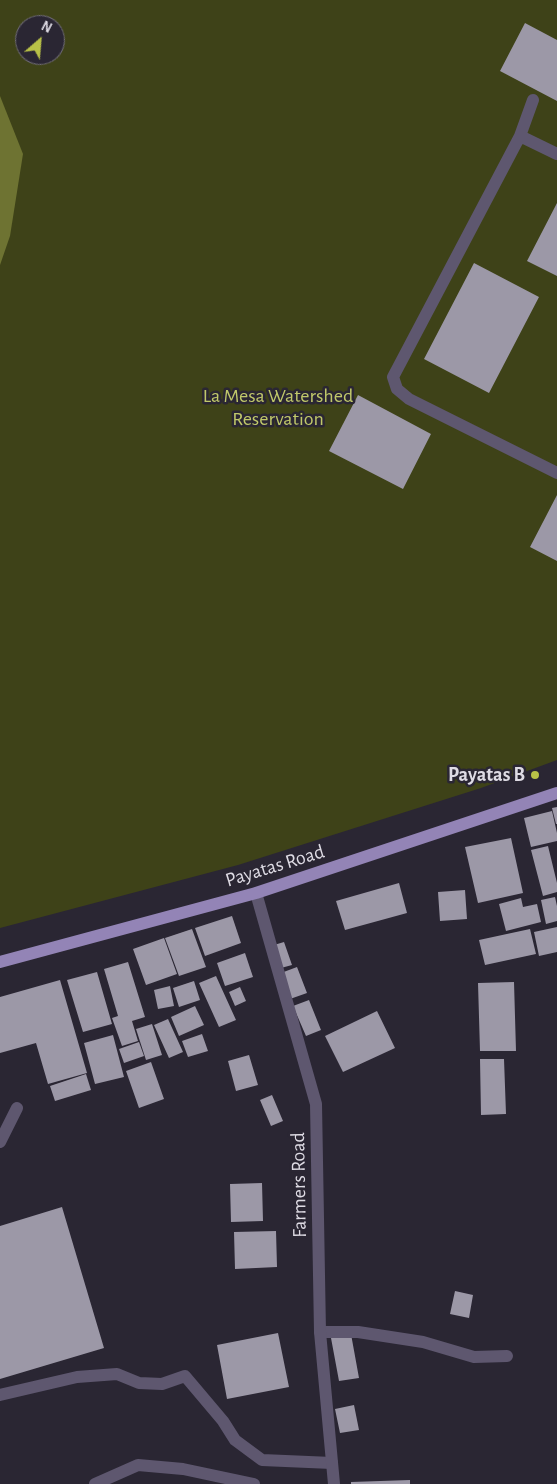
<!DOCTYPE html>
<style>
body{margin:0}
#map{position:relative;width:557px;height:1484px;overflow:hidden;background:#2a2633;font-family:"Alegreya Sans",sans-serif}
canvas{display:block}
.north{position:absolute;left:15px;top:15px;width:50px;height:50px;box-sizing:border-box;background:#2a2633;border:1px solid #726e7a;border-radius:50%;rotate:27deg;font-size:14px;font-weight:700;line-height:20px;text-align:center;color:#dedbe4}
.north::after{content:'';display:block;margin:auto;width:18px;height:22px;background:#b8c147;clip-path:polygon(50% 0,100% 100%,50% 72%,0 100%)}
</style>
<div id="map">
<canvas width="557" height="1484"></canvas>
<div class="north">N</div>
</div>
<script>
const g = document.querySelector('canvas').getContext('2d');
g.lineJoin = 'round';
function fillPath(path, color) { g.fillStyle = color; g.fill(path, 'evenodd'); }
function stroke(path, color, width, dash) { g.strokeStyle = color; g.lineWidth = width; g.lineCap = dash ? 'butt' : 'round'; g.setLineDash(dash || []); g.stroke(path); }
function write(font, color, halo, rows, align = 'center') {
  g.font = font + ' "Alegreya Sans",sans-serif'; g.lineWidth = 5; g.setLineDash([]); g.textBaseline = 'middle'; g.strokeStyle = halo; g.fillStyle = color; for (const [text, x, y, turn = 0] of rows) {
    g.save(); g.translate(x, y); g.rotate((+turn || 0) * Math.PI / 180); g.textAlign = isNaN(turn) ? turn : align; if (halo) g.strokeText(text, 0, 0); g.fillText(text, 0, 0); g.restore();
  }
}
fillPath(new Path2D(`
 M 0,0 L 557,0 L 557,760 L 481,788 L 238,865 L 0,928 ZM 25,25 L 55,25 L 55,55 L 25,55 Z`), '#3e4218');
fillPath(new Path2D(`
 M 0,96 L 23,154 L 10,236 L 0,265 Z`), '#6e7332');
fillPath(new Path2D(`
 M 525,23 L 557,40 L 557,101 L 500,71 Z
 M 557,203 L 557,276 L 527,261 Z
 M 474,263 L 539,297 L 489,393 L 424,359 Z
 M 358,395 L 431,434 L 403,489 L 329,451 Z
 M 557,495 L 557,561 L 530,547 Z
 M 557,807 L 557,824 L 556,824 L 552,808 Z
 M 552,811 L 557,833 L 557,841 L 531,847 L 524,818 Z
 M 511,838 L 523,893 L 478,903 L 465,847 Z
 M 548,846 L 557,883 L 557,892 L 543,896 L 531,850 Z
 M 399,883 L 407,913 L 345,930 L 336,901 Z
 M 465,890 L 467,919 L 440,921 L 438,892 Z
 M 555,897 L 557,906 L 557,921 L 546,924 L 541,900 Z
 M 521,898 L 523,907 L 537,904 L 541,922 L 506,931 L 499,904 Z
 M 232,916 L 241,943 L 205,956 L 195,928 Z
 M 557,927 L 557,952 L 539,956 L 534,932 Z
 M 192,929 L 206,967 L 179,976 L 165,938 Z
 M 530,929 L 536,954 L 485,965 L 479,940 Z
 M 164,938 L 177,974 L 146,985 L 133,949 Z
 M 284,942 L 292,965 L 281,968 L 274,945 Z
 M 245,953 L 253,977 L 225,986 L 217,963 Z
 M 128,962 L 145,1017 L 132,1021 L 138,1041 L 122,1046 L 112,1018 L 118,1016 L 104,969 Z
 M 297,967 L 307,993 L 290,999 L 281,973 Z
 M 97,972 L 112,1024 L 83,1032 L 67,980 Z
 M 216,976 L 236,1020 L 219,1027 L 199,983 Z
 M 60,980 L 87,1073 L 48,1084 L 36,1043 L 0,1053 L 0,997 Z
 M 194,981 L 200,1000 L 179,1007 L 173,988 Z
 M 514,982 L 516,1051 L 480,1051 L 478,983 Z
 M 170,986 L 174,1006 L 158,1009 L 154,990 Z
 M 240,987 L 246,1001 L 235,1006 L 229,992 Z
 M 309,1000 L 321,1030 L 306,1036 L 293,1006 Z
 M 195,1006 L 204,1025 L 179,1036 L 171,1017 Z
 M 377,1011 L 395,1048 L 343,1072 L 325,1036 Z
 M 168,1019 L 183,1052 L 169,1058 L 154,1025 Z
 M 152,1024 L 162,1055 L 146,1060 L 136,1029 Z
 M 202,1034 L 208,1051 L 188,1057 L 182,1041 Z
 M 113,1035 L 124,1077 L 95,1084 L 84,1043 Z
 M 139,1042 L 144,1056 L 124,1063 L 119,1049 Z
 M 249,1055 L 258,1085 L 236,1091 L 228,1061 Z
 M 480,1059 L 504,1059 L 506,1114 L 481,1115 Z
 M 151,1062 L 164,1099 L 139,1108 L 126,1071 Z
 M 86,1074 L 91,1090 L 55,1101 L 50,1086 Z
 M 272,1095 L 283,1121 L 271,1126 L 260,1100 Z
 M 262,1183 L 263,1221 L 231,1222 L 230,1184 Z
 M 62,1207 L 104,1348 L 0,1379 L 0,1226 Z
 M 276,1231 L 277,1267 L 235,1269 L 234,1232 Z
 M 455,1291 L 473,1295 L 469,1318 L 450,1314 Z
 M 278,1333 L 289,1387 L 227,1399 L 217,1345 Z
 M 351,1334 L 359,1378 L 339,1381 L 331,1338 Z
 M 354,1405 L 359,1430 L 340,1433 L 335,1409 Z
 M 410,1480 L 410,1484 L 351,1484 L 351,1482 Z`), '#9c98a7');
stroke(new Path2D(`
 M 533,100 L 520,136 L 393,377 L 397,389 L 409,399 L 557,473
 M 520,136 L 557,154
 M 0,1142 L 17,1108
 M 320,1332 L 358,1332 L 423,1342 L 474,1357 L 507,1356
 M 0,1395 L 77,1377 L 117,1374 L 139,1383 L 162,1384 L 185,1376 L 223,1421 L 235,1440 L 262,1460 L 332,1463
 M 95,1484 L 138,1465 L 183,1469 L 254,1484`), '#5e576f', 12);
stroke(new Path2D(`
 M 256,893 L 316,1104 L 320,1332 L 334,1484`), '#5e576f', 12);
stroke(new Path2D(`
 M 0,962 L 256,893 L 557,793`), '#9384b6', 12);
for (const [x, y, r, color] of [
 [535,775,5,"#b8c147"]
]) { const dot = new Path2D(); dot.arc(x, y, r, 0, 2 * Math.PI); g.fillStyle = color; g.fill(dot); stroke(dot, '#2a2633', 2); }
write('20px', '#c0c86a', '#2a2633', [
 ["La Mesa Watershed",278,396],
 ["Reservation",278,419]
]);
write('bold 20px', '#dedbe4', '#2a2633', [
 ["Payatas B",525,775]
], 'right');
write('20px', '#dedbe4', '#2a2633', [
 ["Payatas Road",275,866,-17],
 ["Farmers Road",299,1185,-91]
]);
</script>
